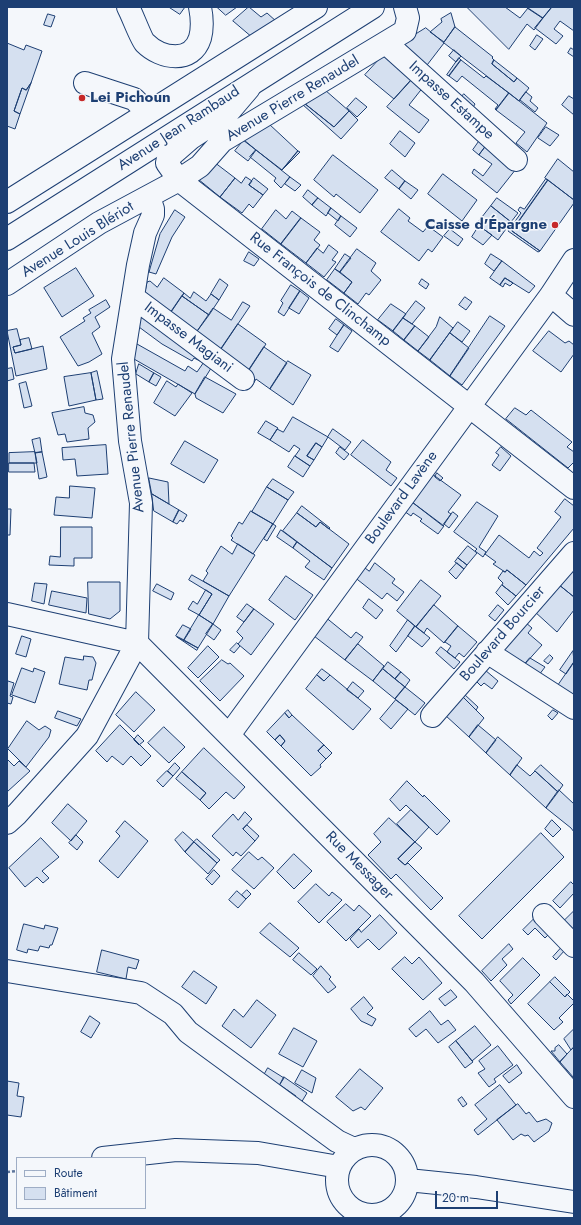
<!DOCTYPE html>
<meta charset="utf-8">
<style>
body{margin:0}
#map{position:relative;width:581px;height:1225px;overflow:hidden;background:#f4f7fb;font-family:Jost,sans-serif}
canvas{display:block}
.frame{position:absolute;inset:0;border:8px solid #1d3f73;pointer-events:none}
.legend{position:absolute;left:16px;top:1157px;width:130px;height:52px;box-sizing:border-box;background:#f4f7fb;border:1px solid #9eadc5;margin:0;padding:5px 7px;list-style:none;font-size:12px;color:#1d3f73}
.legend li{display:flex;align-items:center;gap:8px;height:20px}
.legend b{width:20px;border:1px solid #9eadc5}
.scale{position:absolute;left:435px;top:1191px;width:63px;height:18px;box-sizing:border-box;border:2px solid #1d3f73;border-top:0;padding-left:5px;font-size:12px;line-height:14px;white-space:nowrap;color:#1d3f73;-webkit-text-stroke:3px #f4f7fb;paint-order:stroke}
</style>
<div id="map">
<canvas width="581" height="1225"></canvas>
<div class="frame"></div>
<ul class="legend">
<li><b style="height:5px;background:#f4f7fb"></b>Route</li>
<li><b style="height:11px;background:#d5e0f0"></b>Bâtiment</li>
</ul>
<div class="scale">20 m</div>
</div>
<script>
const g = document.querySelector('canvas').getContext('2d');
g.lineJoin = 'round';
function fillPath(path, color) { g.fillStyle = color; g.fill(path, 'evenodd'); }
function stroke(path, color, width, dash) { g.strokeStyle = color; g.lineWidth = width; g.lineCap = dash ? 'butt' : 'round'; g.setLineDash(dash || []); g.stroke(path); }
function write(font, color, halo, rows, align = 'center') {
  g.font = font + ' Jost,sans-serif'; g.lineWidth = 3; g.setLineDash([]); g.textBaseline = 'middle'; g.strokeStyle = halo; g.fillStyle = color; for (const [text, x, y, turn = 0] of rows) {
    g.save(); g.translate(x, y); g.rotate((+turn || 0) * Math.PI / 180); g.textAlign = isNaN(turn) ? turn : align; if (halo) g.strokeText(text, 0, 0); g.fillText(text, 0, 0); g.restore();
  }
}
const building = new Path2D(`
 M 169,7 L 185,7 L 180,14 Z
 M 217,7 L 237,7 L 226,15 Z
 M 249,7 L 261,17 L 267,13 L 277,22 L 253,38 L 233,21 Z
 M 467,7 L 505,7 L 520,18 L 528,8 L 543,18 L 534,30 L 527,24 L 509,49 Z
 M 526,7 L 552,7 L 543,18 Z
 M 552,7 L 574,7 L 574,31 L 560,21 L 554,29 L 563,36 L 556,44 L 535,28 Z
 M 451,13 L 455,27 L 444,42 L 430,32 L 442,22 L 441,19 Z
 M 48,14 L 55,16 L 51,27 L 44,25 Z
 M 455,27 L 493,57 L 492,58 L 494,60 L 492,64 L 514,82 L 517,78 L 529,88 L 519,101 L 444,43 Z
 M 426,28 L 444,43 L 424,69 L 397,46 Z
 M 537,35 L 543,39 L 535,50 L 530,46 Z
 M 7,43 L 24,50 L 26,45 L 42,51 L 31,83 L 26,90 L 22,88 L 14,111 L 20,114 L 15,129 L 7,126 Z
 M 571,48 L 574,50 L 574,57 L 568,53 Z
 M 454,50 L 461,56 L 456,62 L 449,56 Z
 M 386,52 L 414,77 L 394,99 L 365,75 Z
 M 459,58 L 461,60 L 449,76 L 447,75 Z
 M 461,60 L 484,78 L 486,76 L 509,93 L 496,110 L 495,109 L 498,105 L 462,76 L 457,82 L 449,76 Z
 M 494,60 L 517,78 L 514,82 L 492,64 Z
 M 414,77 L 424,86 L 409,105 L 429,120 L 419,133 L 387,107 Z
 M 31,83 L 20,114 L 14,111 L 22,88 L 26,90 Z
 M 325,90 L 349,111 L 334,127 L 304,103 Z
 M 526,92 L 532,97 L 530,101 L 538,108 L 535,112 L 520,100 Z
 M 509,93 L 547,123 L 527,152 L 516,143 L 525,132 L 496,110 Z
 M 464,94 L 475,104 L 471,111 L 459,100 Z
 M 569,96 L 574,99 L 574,115 L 562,105 Z
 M 356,98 L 367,107 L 357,117 L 347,108 Z
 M 304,103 L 334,127 L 349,111 L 358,120 L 341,139 L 302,104 Z
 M 269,124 L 298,151 L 282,170 L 243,140 Z
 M 546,127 L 559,135 L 550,146 L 538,138 Z
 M 400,131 L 415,143 L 405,157 L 390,144 Z
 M 244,140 L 256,150 L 248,161 L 235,151 Z
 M 480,140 L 486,145 L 479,155 L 473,150 Z
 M 488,144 L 516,169 L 497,193 L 472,173 L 474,169 L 483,176 L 492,164 L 479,155 Z
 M 256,150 L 290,177 L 281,188 L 274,181 L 276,178 L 250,157 Z
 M 298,151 L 300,152 L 282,170 Z
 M 333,155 L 378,190 L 360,213 L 336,194 L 334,197 L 314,180 Z
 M 558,159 L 574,172 L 574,200 L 545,178 Z
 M 214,162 L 235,178 L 220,197 L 198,179 Z
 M 392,170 L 405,181 L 399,189 L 385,178 Z
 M 443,174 L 477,200 L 462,221 L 428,194 Z
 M 246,177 L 252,181 L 249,185 L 263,195 L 253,208 L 249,204 L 242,213 L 220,197 L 235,178 L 241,183 Z
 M 290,177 L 301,185 L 295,191 L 285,184 Z
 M 254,178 L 268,189 L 263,195 L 249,185 Z
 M 546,179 L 548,180 L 512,231 L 540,251 L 538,252 L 508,231 L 521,213 L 518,210 L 520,207 L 524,209 Z
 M 548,180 L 574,200 L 574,203 L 540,251 L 512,231 Z
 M 405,181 L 418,190 L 411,199 L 399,189 Z
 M 308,190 L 318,198 L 312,205 L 303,197 Z
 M 318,198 L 331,208 L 326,216 L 312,205 Z
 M 497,198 L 518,213 L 511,222 L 491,206 Z
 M 491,206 L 511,222 L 498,240 L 477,224 Z
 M 331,208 L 341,216 L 338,221 L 328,213 Z
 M 399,209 L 410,218 L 408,221 L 423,232 L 428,226 L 443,237 L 432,252 L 428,249 L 419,261 L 381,232 Z
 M 175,210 L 185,217 L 172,237 L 156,274 L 149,272 L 160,234 Z
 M 276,210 L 286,219 L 292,211 L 301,218 L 281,244 L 262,229 Z
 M 341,216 L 357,228 L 350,237 L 335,225 Z
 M 301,218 L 320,232 L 314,240 L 320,245 L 306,263 L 281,244 Z
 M 479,226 L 492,235 L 483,245 L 472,237 Z
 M 450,229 L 463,239 L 458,246 L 444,236 Z
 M 329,245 L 338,252 L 332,260 L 336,262 L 324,277 L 306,263 L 317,248 L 323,253 Z
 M 357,249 L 376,263 L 371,271 L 381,280 L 369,295 L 366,293 L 358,304 L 344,293 L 352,282 L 340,272 Z
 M 249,252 L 259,259 L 254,266 L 244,261 Z
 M 345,254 L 351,258 L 340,272 L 335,269 Z
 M 491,254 L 502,261 L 494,271 L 485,264 Z
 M 502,261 L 535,286 L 529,293 L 505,278 L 500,285 L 490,278 Z
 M 76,268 L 94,296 L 62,317 L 44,288 Z
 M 335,269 L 352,282 L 344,293 L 327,280 Z
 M 164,278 L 184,293 L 169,315 L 144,297 L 147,282 L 150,281 L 157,287 Z
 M 505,278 L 513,283 L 510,286 L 505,283 L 503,287 L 500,285 Z
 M 220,279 L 228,285 L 219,300 L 211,294 Z
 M 422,279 L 429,284 L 426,289 L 419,284 Z
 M 291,285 L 300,291 L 284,316 L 278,312 L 283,303 L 281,301 Z
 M 300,291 L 309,298 L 299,314 L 289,308 Z
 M 194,292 L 206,301 L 211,294 L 219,300 L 209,315 L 182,296 L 184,293 L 190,298 Z
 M 182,296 L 209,315 L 195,334 L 169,315 Z
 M 465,297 L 472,302 L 466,310 L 459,305 Z
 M 106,300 L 110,307 L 95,317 L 100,327 L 92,333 L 102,354 L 89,362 L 78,366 L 60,337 L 85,321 L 83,318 L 91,313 L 89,310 Z
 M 416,301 L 425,308 L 412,324 L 403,318 Z
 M 243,302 L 250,306 L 219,352 L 195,334 L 213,308 L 231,320 Z
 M 391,304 L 406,314 L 393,331 L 378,320 Z
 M 142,312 L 203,357 L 200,361 L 194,358 L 192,361 L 162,344 L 139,327 Z
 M 490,316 L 505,326 L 462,385 L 450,376 Z
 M 440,317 L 453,328 L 430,360 L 418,351 L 436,327 Z
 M 403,318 L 415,326 L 404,340 L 393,331 Z
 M 336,319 L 344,325 L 337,335 L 329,329 Z
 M 458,322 L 470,331 L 462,342 L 450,333 Z
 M 238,324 L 266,344 L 247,373 L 219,352 Z
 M 344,325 L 352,331 L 338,352 L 330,347 Z
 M 415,326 L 429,337 L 418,351 L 404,340 Z
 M 17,329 L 21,345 L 13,347 L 15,353 L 43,346 L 47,369 L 16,376 L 7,331 Z
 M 549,331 L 565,343 L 569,341 L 574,345 L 574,354 L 561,372 L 533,351 Z
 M 450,333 L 469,348 L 450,376 L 430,360 Z
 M 29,338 L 32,349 L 15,353 L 13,347 L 21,345 L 20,340 Z
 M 137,344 L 185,371 L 188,366 L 197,372 L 206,359 L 213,365 L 195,394 L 134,359 Z
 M 264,347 L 287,363 L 270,389 L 256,379 L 252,386 L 243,379 Z
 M 288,361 L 311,375 L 293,405 L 270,389 Z
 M 139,364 L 154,373 L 149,382 L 136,374 Z
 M 12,368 L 14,379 L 7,381 L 7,369 Z
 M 97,371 L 103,399 L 96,400 L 91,373 Z
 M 91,373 L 96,400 L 69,406 L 64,377 Z
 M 154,373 L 161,377 L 156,386 L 149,382 Z
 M 205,377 L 236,394 L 223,413 L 196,398 L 195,394 Z
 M 167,381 L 176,387 L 178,384 L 192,393 L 175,416 L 154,403 Z
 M 26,382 L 32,406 L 24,408 L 19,384 Z
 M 84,407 L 85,413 L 93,415 L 95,422 L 88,428 L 89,439 L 67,442 L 65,434 L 58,435 L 52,413 Z
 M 515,408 L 526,415 L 531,410 L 572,442 L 567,447 L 574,452 L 574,462 L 568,468 L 506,419 Z
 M 293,417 L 328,437 L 322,447 L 316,443 L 307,456 L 314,460 L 310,466 L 295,456 L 300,449 L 294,445 L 289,452 L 270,440 L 277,429 L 283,432 Z
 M 266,421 L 278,428 L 270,440 L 258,433 Z
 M 333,429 L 351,442 L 345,450 L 328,437 Z
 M 40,438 L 42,452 L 35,453 L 32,440 Z
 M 363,440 L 391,462 L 386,470 L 397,478 L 391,486 L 351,455 Z
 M 185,441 L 218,460 L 204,483 L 171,464 Z
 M 316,443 L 322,447 L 314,460 L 307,456 Z
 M 106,445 L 108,474 L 77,476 L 75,459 L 63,460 L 62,448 Z
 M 340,447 L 349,454 L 344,460 L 336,453 Z
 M 501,447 L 511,456 L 500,471 L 492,465 L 499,455 L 496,453 Z
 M 35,452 L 37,463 L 9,463 L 9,453 Z
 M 42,452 L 47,477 L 39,479 L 35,453 Z
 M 295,456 L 310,466 L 303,477 L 288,467 Z
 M 9,463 L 34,463 L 35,472 L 9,472 Z
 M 428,471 L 461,495 L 448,512 L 451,514 L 443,526 L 408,499 Z
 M 437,473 L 443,478 L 440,481 L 435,477 Z
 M 149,478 L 168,482 L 169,504 L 152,494 Z
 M 273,479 L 294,492 L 288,500 L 267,487 Z
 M 70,486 L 95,488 L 92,518 L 54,515 L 56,497 L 69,498 Z
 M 267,487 L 288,500 L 273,524 L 252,512 Z
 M 152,494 L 179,510 L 173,522 L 154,511 Z
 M 408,499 L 444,526 L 438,534 L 420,521 L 422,519 L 413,513 L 411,516 L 401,509 Z
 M 565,499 L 574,506 L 574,528 L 526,585 L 507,570 L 505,572 L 493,564 L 496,562 L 485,554 L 499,535 L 529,558 L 534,551 L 540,556 L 543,553 L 537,548 L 561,517 L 555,512 Z
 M 477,502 L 498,516 L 479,547 L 486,552 L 483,557 L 475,551 L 477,549 L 454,532 Z
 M 302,506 L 330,528 L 329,529 L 320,522 L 316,527 L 297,513 Z
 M 7,509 L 11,509 L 10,535 L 7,535 Z
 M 179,510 L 187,515 L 183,522 L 180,520 L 177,524 L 173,522 Z
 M 251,511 L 273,524 L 253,554 L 231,540 L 233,538 L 231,536 L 239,522 L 242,524 Z
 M 453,512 L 458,516 L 449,528 L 444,524 Z
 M 297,513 L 316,527 L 320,522 L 349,544 L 332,568 L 283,531 Z
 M 273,524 L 276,526 L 267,541 L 264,539 Z
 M 61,527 L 92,527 L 92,558 L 74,558 L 74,566 L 49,565 L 50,556 L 60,557 Z
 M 281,530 L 297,542 L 293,548 L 277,537 Z
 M 297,542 L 332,568 L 324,580 L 305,567 L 310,561 L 293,548 Z
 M 238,544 L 255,555 L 229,596 L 203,581 L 208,573 L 206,571 L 221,546 L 232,554 Z
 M 468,546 L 477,553 L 467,565 L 458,558 Z
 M 458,558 L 467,565 L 464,569 L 455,562 Z
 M 375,563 L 395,579 L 392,583 L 404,592 L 397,601 L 387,593 L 382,599 L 353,576 L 361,565 L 369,571 Z
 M 457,563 L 464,569 L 456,579 L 449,572 Z
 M 574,565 L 574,597 L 558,584 Z
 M 507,570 L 526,585 L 516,596 L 502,585 L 503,583 L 498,578 L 503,571 L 505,572 Z
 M 192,575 L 229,596 L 213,624 L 199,615 L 212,594 L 189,580 Z
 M 286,576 L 313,595 L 295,620 L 269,600 Z
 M 421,580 L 441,596 L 416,627 L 397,611 Z
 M 88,582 L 120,582 L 120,611 L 110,619 L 89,614 Z
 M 35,583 L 47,584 L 44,604 L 32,601 Z
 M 157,584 L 174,593 L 171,600 L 153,591 Z
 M 558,584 L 574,597 L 574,610 L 557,632 L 534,611 Z
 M 502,585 L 516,596 L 508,605 L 496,593 Z
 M 206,590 L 212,594 L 199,615 L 188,609 L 193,601 L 197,604 Z
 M 52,591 L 87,598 L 86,613 L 49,605 Z
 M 369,599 L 383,610 L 376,619 L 363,608 Z
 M 247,604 L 254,609 L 244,622 L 237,617 Z
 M 434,605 L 458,626 L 444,643 L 427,628 L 424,633 L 416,627 Z
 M 498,605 L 504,610 L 495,621 L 489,616 Z
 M 254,609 L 274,624 L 251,655 L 238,644 L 243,638 L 237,632 Z
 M 199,615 L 213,624 L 198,648 L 184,640 Z
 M 324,616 L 351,638 L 356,632 L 363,637 L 345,660 L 314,636 Z
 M 408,620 L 415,626 L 396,652 L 390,646 Z
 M 525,622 L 532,628 L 528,633 L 542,645 L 524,665 L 501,650 Z
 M 213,624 L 221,630 L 214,640 L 206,634 Z
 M 183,625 L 191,629 L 184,640 L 176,636 Z
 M 415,626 L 430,638 L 422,647 L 408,636 Z
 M 458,626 L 477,642 L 464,657 L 459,653 L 455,658 L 447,652 L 451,646 L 445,642 Z
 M 22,636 L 31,639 L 26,657 L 16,654 Z
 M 177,637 L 198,648 L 197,650 Z
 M 237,643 L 240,646 L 234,653 L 230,650 Z
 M 358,644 L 384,666 L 373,681 L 345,660 Z
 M 208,646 L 219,657 L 198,678 L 188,668 Z
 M 441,647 L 460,662 L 454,669 L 436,653 Z
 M 573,651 L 574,662 L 566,674 L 560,670 Z
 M 550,655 L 553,658 L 548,664 L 544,661 Z
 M 84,656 L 93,657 L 96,663 L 92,680 L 89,680 L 87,690 L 59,684 L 65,657 L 83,660 Z
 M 530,658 L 545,667 L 539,675 L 524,665 Z
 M 222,660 L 228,664 L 230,663 L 244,676 L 220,701 L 200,681 Z
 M 388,662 L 401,672 L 395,679 L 383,669 Z
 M 574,662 L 574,698 L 557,687 Z
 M 22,668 L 33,672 L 34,668 L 45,672 L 35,703 L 12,695 Z
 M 322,669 L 330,675 L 324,681 L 317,675 Z
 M 383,669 L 405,687 L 395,699 L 373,681 Z
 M 485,670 L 498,681 L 492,689 L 484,683 L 481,686 L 475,680 Z
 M 401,672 L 410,680 L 405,687 L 395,679 Z
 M 317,675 L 324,681 L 330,675 L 371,709 L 353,730 L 306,689 Z
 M 8,681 L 14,683 L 10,696 L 13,697 L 11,704 L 7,703 Z
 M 353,682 L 364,691 L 358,698 L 347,690 Z
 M 405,687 L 425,703 L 415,715 L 395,699 Z
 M 136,692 L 155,710 L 134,732 L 116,715 Z
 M 464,694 L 478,707 L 476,710 L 462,696 Z
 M 462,696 L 484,718 L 469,737 L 445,715 Z
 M 396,700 L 408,709 L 391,729 L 380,719 Z
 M 288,710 L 292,715 L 289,718 L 285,713 Z
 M 553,710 L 558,713 L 552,720 L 548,716 Z
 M 58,711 L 81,719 L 77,726 L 55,718 Z
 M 285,713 L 289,718 L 292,715 L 324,745 L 318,751 L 326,759 L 320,765 L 321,767 L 311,776 L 281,746 L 285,741 L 280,735 L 275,740 L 267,732 Z
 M 27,721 L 39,730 L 45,726 L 51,730 L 49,737 L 26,767 L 8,749 Z
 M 120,725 L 151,756 L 141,766 L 131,756 L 123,765 L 112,756 L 107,762 L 96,751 Z
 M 478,725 L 496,740 L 486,753 L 469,737 Z
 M 164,727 L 185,747 L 169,763 L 148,743 Z
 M 138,735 L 144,741 L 139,745 L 134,740 Z
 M 280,735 L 285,741 L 281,746 L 275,740 Z
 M 498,737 L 522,758 L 510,775 L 486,753 Z
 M 324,745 L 332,753 L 326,759 L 318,751 Z
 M 204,748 L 245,787 L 234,799 L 226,792 L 209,809 L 200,800 L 206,793 L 182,772 Z
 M 7,759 L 14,766 L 19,761 L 30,771 L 7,792 Z
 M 175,763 L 180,768 L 173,776 L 168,771 Z
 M 517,765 L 530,776 L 535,771 L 558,792 L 546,808 L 510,775 Z
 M 541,765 L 563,785 L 558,792 L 535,771 Z
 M 167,771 L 173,776 L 163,787 L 157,781 Z
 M 182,772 L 206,793 L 200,800 L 176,779 Z
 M 407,781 L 423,797 L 424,795 L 450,821 L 437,835 L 406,805 L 400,811 L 390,800 Z
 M 559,790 L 574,804 L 574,832 L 571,828 L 546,808 Z
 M 68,804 L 87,821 L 71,841 L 52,823 Z
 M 411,810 L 429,827 L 415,842 L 397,824 Z
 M 245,812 L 252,819 L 243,829 L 255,841 L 241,856 L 236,852 L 233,856 L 212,836 L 233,814 L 238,820 Z
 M 389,818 L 415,842 L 398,859 L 405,865 L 408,863 L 443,898 L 431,910 L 396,874 L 391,879 L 368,855 L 381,842 L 374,834 Z
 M 552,820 L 561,829 L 553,837 L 545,829 Z
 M 125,821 L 148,841 L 118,878 L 99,861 L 120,836 L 116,832 Z
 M 247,825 L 259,836 L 255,841 L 243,829 Z
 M 183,832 L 194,842 L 185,852 L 175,840 Z
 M 541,833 L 564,857 L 482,939 L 459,916 Z
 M 76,835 L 83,842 L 77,850 L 69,843 Z
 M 41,838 L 59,857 L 42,871 L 49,878 L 43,883 L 37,877 L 25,887 L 9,868 Z
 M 197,839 L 220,860 L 217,863 L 194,842 Z
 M 194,842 L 217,863 L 208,874 L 185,852 Z
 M 415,842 L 422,848 L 405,865 L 398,859 Z
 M 249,852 L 258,860 L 262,857 L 274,868 L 254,889 L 232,870 Z
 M 294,854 L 312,871 L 294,889 L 277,872 Z
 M 214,870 L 220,876 L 212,885 L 206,879 Z
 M 571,882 L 574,885 L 574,893 L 560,908 L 553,901 Z
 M 316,884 L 329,896 L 332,892 L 342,900 L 319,923 L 298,902 Z
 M 247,890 L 251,894 L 246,899 L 242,895 Z
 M 237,891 L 246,899 L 238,908 L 229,900 Z
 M 346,904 L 354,911 L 359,905 L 371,916 L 346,941 L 327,922 Z
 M 574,911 L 574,935 L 562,923 Z
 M 380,915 L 397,933 L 379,950 L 368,939 L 358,948 L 350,939 L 359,929 L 361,932 Z
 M 534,919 L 549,934 L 545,938 L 535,928 L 528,935 L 523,930 Z
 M 270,923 L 299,948 L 290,957 L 260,933 Z
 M 24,924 L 44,929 L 45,925 L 58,928 L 52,945 L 50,945 L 49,948 L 40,946 L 38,951 L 28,949 L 27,953 L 17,950 Z
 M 509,944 L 513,949 L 502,959 L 507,965 L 491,981 L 482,971 Z
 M 562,947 L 565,950 L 556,960 L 553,957 Z
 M 102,950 L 139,960 L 136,969 L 128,967 L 126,979 L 97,972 Z
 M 299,953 L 317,969 L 311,975 L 293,960 Z
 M 405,957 L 412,964 L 419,957 L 442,983 L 423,1000 L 392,969 Z
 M 523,958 L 540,975 L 511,1004 L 508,1000 L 513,995 L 500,981 Z
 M 321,966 L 331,977 L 329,979 L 336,987 L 328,993 L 313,976 Z
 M 194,971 L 217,987 L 206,1004 L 182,987 Z
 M 555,977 L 570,992 L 565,997 L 550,982 Z
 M 550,982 L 565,997 L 567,994 L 574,1001 L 574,1003 L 559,1018 L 563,1022 L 554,1030 L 528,1004 Z
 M 451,990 L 457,997 L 445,1006 L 439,999 Z
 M 364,997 L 373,1008 L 367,1014 L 376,1019 L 372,1026 L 361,1021 L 351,1009 Z
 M 257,1000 L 276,1015 L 251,1048 L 222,1026 L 234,1009 L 243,1017 Z
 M 430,1011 L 441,1025 L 448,1020 L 456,1030 L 438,1043 L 426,1029 L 416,1037 L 409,1029 Z
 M 90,1016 L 100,1023 L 91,1038 L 81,1032 Z
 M 475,1026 L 491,1045 L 472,1061 L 456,1041 Z
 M 294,1028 L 317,1041 L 303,1067 L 279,1054 Z
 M 574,1029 L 574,1047 L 571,1050 L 564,1039 Z
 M 456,1041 L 473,1062 L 465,1068 L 449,1047 Z
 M 559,1045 L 567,1054 L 560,1062 L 551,1051 L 555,1051 L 555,1048 Z
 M 498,1046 L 513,1065 L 494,1079 L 496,1082 L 489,1087 L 478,1073 L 485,1069 L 479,1061 Z
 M 574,1047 L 574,1078 L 560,1062 Z
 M 517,1065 L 522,1073 L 509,1083 L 503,1076 Z
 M 268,1068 L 284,1078 L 278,1087 L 263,1077 Z
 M 360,1069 L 383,1088 L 365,1110 L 361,1107 L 353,1111 L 336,1097 Z
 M 302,1070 L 316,1078 L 312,1093 L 295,1083 Z
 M 284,1077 L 307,1093 L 301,1103 L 294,1099 L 296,1096 L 280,1085 Z
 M 7,1081 L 19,1083 L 17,1096 L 24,1097 L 21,1117 L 7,1115 Z
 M 500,1085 L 516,1105 L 478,1135 L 474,1130 L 487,1119 L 475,1105 Z
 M 462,1097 L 467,1104 L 463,1107 L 458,1100 Z
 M 518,1104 L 526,1114 L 529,1112 L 537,1122 L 546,1119 L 552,1123 L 549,1131 L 534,1142 L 528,1135 L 525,1136 L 521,1134 L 513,1140 L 497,1120 Z`);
fillPath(building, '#d5e0f0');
stroke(building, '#1d3f73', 1);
const minor = new Path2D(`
 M 128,7 C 132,14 141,39 145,43 C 161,59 192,64 200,38 C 203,27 202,17 200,7
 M 386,43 L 516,160
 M 85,83 L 134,99 L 148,113
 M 249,88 L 226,115 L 191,138 L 168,158 L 167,163 L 179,180 L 574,488
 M 7,202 L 316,7
 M 7,284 L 99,223 L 179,180 L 200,166 L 222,141 L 405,31 L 408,18 L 405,7
 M 551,295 L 574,315
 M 133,297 L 243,379
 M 7,614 L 137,643 L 474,982 L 574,1097
 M 487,652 L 574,708
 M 432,716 L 574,553
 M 229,735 L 551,295 L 574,260
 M 7,823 L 17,814 L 87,736 L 137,643 L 141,503 L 130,441 L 123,359 L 138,265 L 145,233 L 153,215 L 153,209 L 149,197
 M 544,915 L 574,946
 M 7,971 L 141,993 L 173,1014 L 188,1032 L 337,1141 L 354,1149
 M337 1180a35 35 0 1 1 70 0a35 35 0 1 1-70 0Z
 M 103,1158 L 176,1150 L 258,1153 L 339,1167
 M 408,1180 L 476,1187 L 574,1202`);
const major = new Path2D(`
 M 7,239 L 373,7`);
stroke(minor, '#1d3f73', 24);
stroke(major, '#1d3f73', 24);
stroke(new Path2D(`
 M 7,1172 L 17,1171`), '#5e769c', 2.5, [3, 2]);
stroke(minor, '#f4f7fb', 22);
stroke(major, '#f4f7fb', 22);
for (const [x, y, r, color] of [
 [82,98,4,"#c62828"],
 [555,225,4,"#c62828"]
]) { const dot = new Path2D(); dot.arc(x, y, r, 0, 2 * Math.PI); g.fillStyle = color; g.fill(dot); stroke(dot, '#f4f7fb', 1.5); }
write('bold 15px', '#1d3f73', '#f4f7fb', [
 ["Lei Pichoun",90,98],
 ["Caisse d'Épargne",547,225,"right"]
], 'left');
write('15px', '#1d3f73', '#f4f7fb', [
 ["Avenue Pierre Renaudel",293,99,-31],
 ["Impasse Estampe",451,101,42],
 ["Avenue Jean Rambaud",179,129,-33],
 ["Avenue Louis Blériot",78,240,-32],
 ["Rue François de Clinchamp",320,290,38],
 ["Impasse Magiani",188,338,37],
 ["Avenue Pierre Renaudel",132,437,-96],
 ["Boulevard Lavène",402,498,-54],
 ["Boulevard Bourcier",503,634,-49],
 ["Rue Messager",359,866,45]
]);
</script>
